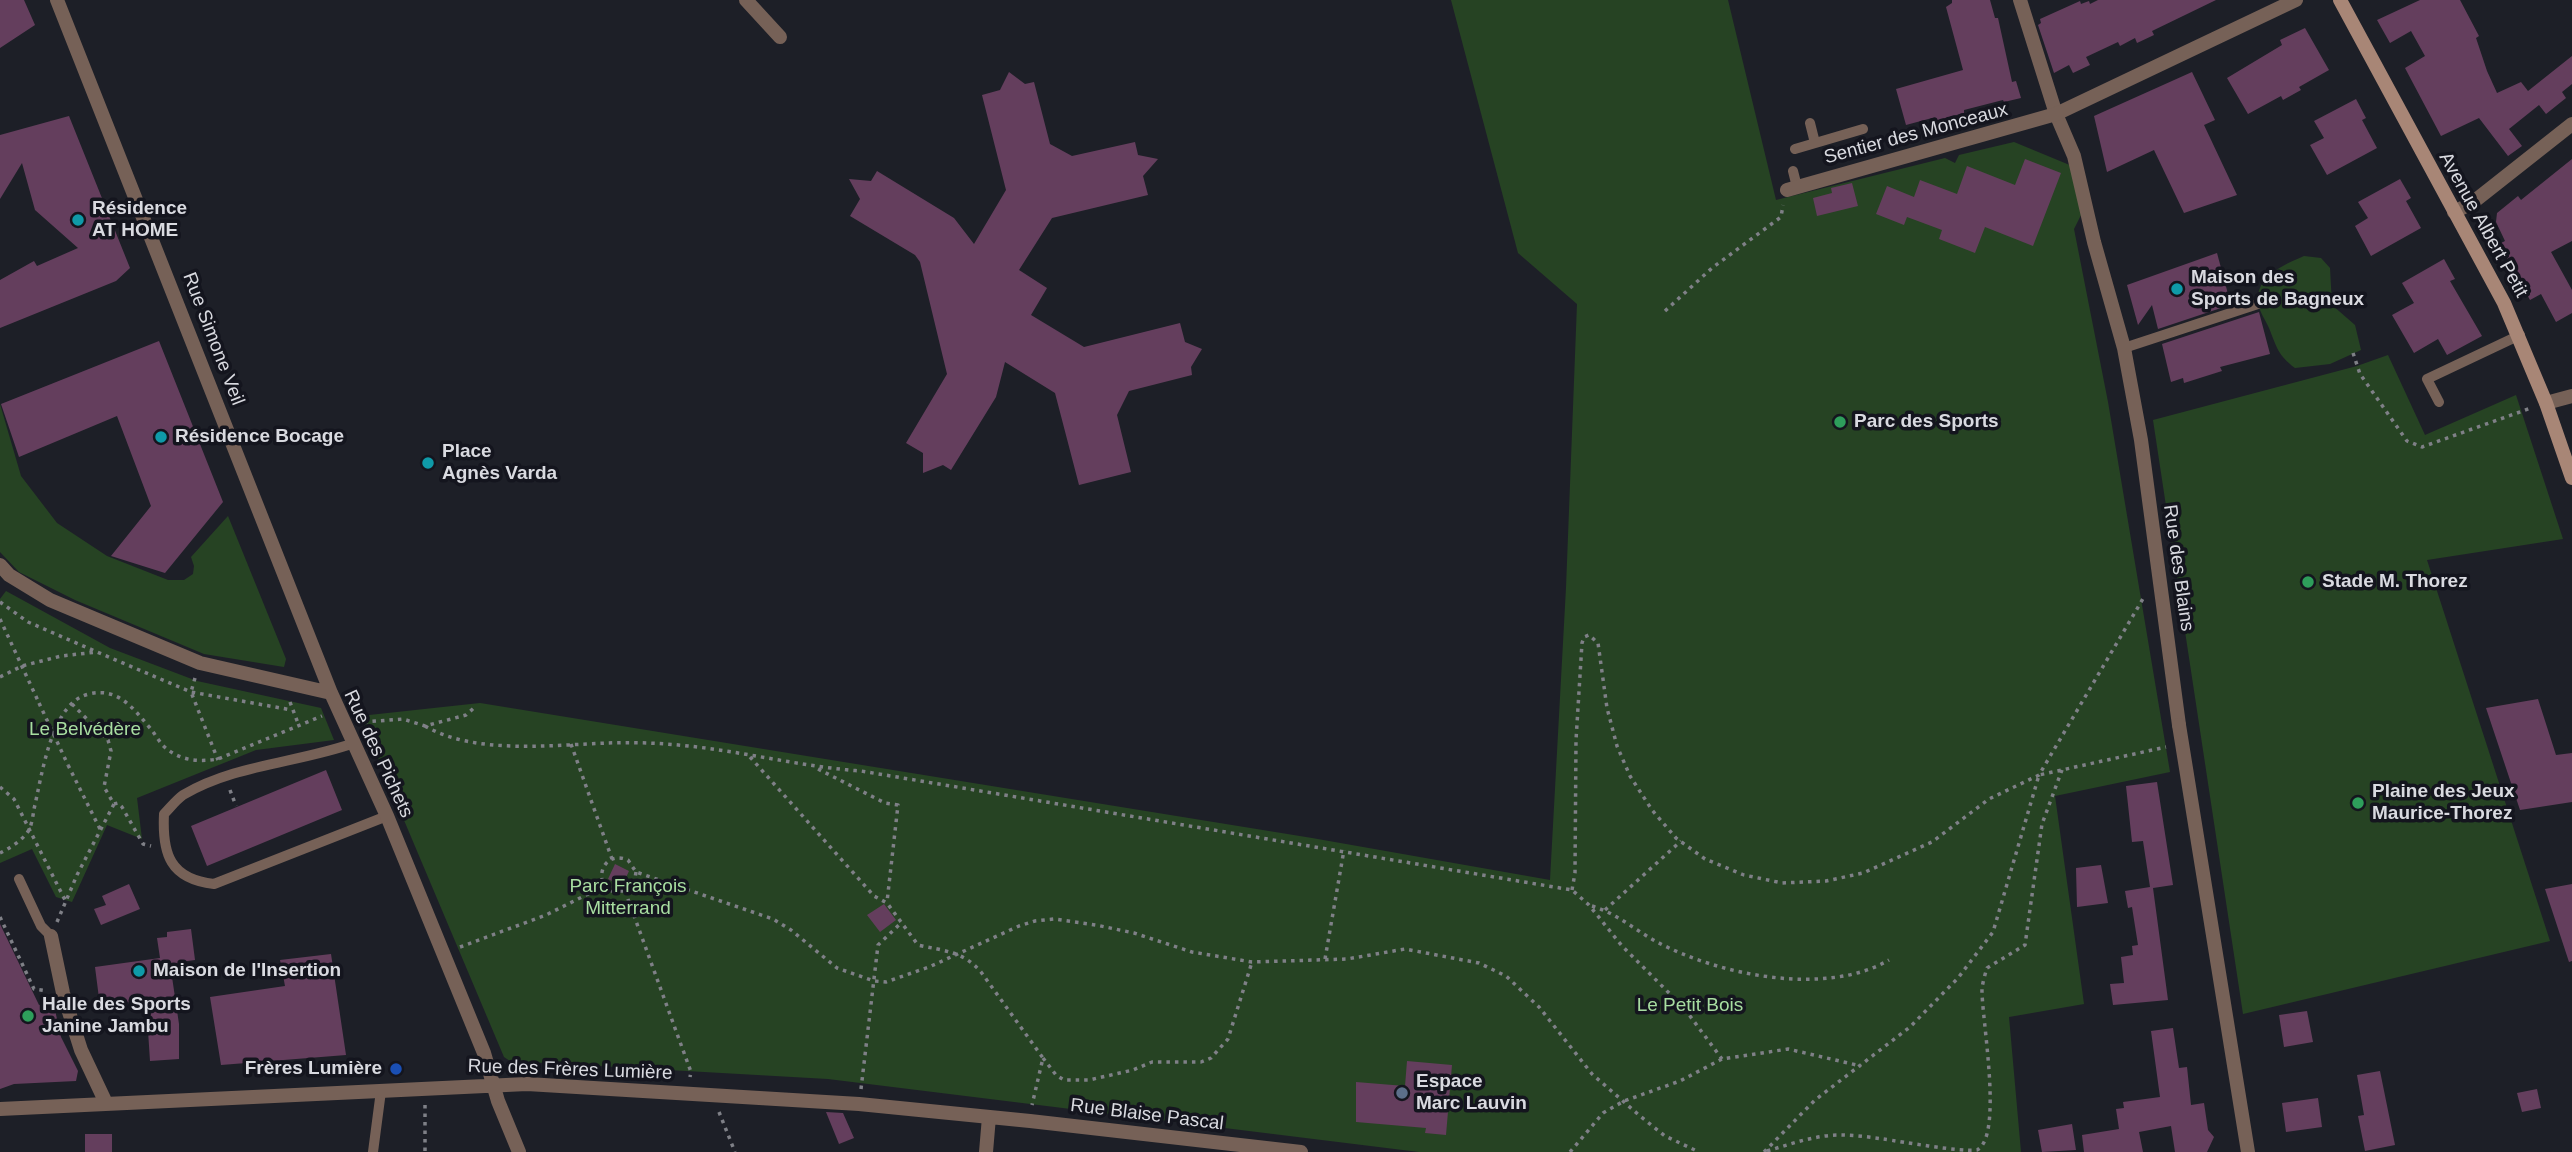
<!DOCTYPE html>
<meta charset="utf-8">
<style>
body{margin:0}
canvas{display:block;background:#1d1f27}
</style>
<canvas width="2572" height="1152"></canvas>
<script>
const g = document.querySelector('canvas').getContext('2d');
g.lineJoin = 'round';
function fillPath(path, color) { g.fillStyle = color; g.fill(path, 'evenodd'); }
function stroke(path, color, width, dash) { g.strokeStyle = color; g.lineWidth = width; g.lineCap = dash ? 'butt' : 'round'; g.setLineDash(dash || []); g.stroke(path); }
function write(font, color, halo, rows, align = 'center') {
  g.font = font + ' Arial,sans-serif'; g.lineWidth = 7; g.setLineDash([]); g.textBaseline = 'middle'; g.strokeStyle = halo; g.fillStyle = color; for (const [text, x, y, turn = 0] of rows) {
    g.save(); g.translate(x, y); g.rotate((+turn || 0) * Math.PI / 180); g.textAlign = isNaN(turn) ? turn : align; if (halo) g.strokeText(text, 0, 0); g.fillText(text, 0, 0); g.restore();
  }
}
fillPath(new Path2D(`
 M 1451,0 L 1728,0 L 1776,200 L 1945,158 L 1955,163 L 1959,155 L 2014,142 L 2072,166 L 2083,211 L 2074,229 L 2108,402 L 2170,772 L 2055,796 L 2084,1004 L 2009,1017 L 2021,1152 L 1419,1152 L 828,1079 L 510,1061 L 504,1057 L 360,716 L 480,703 L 1312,838 L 1550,880 L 1566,588 L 1577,304 L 1518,253 Z
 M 2304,256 L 2321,258 L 2330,268 L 2332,305 L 2355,325 L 2361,350 L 2330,364 L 2295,368 C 2278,355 2277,348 2269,328 C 2266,321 2259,311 2258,303 C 2255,276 2284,265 2304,256 Z
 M 2388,355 L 2425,435 L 2516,395 L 2563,539 L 2427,560 L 2550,941 L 2243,1014 L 2153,420 L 2357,366 Z
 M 0,404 L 21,476 L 57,523 L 107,556 L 168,580 L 184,580 L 193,574 L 194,566 L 191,557 L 228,516 L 286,659 L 284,667 L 204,654 L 75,600 L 19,572 L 0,552 Z
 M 6,591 L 110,648 L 197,681 L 321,708 L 334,740 L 256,750 L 137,798 L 142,839 L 107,825 L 72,902 L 56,897 L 32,849 L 0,863 L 0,599 Z`), '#264323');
fillPath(new Path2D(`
 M 0,0 L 24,0 L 35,25 L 0,48 Z
 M 1952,0 L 1990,0 L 1995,18 L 1998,18 L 2012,82 L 2016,81 L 2021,98 L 2004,102 L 2003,100 L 1964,110 L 1964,113 L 1934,121 L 1932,118 L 1906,125 L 1896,89 L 1963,70 L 1946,7 L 1952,3 Z
 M 2098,0 L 2216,0 L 2152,31 L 2154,35 L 2137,43 L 2135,38 L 2120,46 L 2118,42 L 2086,57 L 2090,65 L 2073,73 L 2069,65 L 2054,73 L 2038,25 L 2041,23 L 2040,19 L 2080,1 L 2081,4 L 2089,1 L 2090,4 Z
 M 2420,0 L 2460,0 L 2479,36 L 2476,38 L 2487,71 L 2497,93 L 2521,82 L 2528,91 L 2572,56 L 2572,84 L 2562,92 L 2566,98 L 2546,114 L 2539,105 L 2509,129 L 2522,146 L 2508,156 L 2479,118 L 2441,136 L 2405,68 L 2425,56 L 2411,31 L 2390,43 L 2377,20 Z
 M 2305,28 L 2329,70 L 2299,87 L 2301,90 L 2283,100 L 2281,96 L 2248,114 L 2227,78 L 2282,45 L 2280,40 Z
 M 1009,72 L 1025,84 L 1034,82 L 1050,144 L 1072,156 L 1135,142 L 1138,155 L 1158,159 L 1143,176 L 1148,195 L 1052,218 L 1019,270 L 1047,288 L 1031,315 L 1084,347 L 1180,323 L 1185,342 L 1202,349 L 1191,367 L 1192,375 L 1129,391 L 1117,415 L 1131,472 L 1079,485 L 1055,393 L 1005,362 L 996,397 L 951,470 L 943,465 L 923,473 L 923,453 L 906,443 L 947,374 L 920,262 L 915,255 L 850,216 L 860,199 L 849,179 L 871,181 L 877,171 L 954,218 L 974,244 L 1006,190 L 982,95 L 1000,90 Z
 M 2192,72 L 2215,120 L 2204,125 L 2237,195 L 2184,213 L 2154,150 L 2107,172 L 2094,116 Z
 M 2356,99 L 2366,118 L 2362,120 L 2377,148 L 2327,175 L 2310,145 L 2324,138 L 2314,121 Z
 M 69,116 L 130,268 L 116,281 L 0,328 L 0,280 L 34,261 L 37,266 L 78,248 L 35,210 L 22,163 L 0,199 L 0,135 Z
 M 2025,159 L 2061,173 L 2033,246 L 1985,227 L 1975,253 L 1939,239 L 1942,230 L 1907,217 L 1904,225 L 1876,214 L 1887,186 L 1914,197 L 1920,180 L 1957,194 L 1967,166 L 2015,185 Z
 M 2572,159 L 2572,241 L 2551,252 L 2572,290 L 2572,313 L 2556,322 L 2541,294 L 2530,300 L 2499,244 L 2505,241 L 2496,222 L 2497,213 L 2518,196 L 2521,200 Z
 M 2400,179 L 2411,198 L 2406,201 L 2421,228 L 2371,256 L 2355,226 L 2368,218 L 2358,202 Z
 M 1852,183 L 1858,206 L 1817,216 L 1813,198 L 1832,193 L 1831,188 Z
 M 2217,253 L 2228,294 L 2248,299 L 2158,329 L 2152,305 L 2138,325 L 2127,285 Z
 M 2444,259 L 2455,279 L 2450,281 L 2482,336 L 2447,355 L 2438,339 L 2414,353 L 2392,315 L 2414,303 L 2402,283 Z
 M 2259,312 L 2270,354 L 2220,367 L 2222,371 L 2184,383 L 2183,378 L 2171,382 L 2162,344 Z
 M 159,341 L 223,502 L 165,573 L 111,556 L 151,506 L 117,416 L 19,457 L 1,404 Z
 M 2538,699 L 2556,755 L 2572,753 L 2572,802 L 2520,810 L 2486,708 Z
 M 326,770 L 342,810 L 207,866 L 191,826 Z
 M 2157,782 L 2173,885 L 2153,888 L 2168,1000 L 2113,1005 L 2110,984 L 2124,983 L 2121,957 L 2133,955 L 2132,946 L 2138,945 L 2132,907 L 2128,908 L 2125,891 L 2150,887 L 2143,841 L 2132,842 L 2126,786 Z
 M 615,864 L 629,871 L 622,886 L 608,879 Z
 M 2101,865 L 2108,903 L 2077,907 L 2076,868 Z
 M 129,884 L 140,909 L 101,925 L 94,909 L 106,905 L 102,896 Z
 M 2572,884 L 2572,961 L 2569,962 L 2545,889 Z
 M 884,904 L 896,920 L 880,932 L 867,915 Z
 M 0,924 L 39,1005 L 53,1001 L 61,1037 L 78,1071 L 76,1081 L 14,1084 L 0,1089 Z
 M 191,929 L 195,960 L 180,962 L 182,976 L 172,977 L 179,1024 L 179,1059 L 150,1061 L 146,1000 L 100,1006 L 95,967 L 160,958 L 157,938 L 167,937 L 167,932 Z
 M 331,954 L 346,1055 L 221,1065 L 210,997 L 285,986 L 280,960 Z
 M 2307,1011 L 2313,1042 L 2284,1047 L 2279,1015 Z
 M 2173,1028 L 2179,1068 L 2187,1067 L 2191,1105 L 2204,1103 L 2208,1130 L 2214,1137 L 2207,1152 L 2175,1152 L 2171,1126 L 2139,1132 L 2143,1152 L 2084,1152 L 2082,1135 L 2119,1129 L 2116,1109 L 2124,1108 L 2123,1102 L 2160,1097 L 2151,1031 Z
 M 1407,1061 L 1452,1065 L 1446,1135 L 1425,1133 L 1426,1128 L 1356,1122 L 1356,1082 L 1405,1086 Z
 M 2380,1071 L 2395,1145 L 2365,1151 L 2358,1116 L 2364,1115 L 2357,1075 Z
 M 2537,1089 L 2541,1108 L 2522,1112 L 2517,1093 Z
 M 2318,1098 L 2322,1127 L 2286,1132 L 2282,1103 Z
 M 826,1112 L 843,1113 L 854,1138 L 839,1144 Z
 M 2072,1124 L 2076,1150 L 2042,1152 L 2038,1130 Z
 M 85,1134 L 112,1134 L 112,1152 L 85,1152 Z`), '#643e5d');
stroke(new Path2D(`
 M 1665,311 L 1712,268 L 1781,217 L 1783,205
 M 2353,353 L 2360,374 L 2407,441 L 2422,447 L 2531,408
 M 0,602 L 28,622 L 97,652
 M 0,619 L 39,703
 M 0,677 L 22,666 L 61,656 L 97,652 L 191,692 L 292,710
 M 195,678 L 191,692 L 218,760
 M 290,702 L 299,726
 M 364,722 L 403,719 L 425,726 L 466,715 L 475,707
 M 425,726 C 475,755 551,745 608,743 C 634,742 661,743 688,746 C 746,752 803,767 861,771 L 1572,890 L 1589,905 L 1622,946 L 1684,1008 L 1722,1059
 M 571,744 L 612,859
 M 750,757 L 874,896 L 887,903 L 918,945 C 944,951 963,951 981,972 L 1043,1058 L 1032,1105
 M 68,765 L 100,829
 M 818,769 L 885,803 L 898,805 L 887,902
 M 0,787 L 14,799 L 65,900
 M 230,790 L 236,806
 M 114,804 L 118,803 L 122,807 L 143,844 L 151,846
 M 0,853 C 10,848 23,840 29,830 C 32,824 33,815 34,809 C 42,776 51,702 89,694 C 118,687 133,708 150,728 C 156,735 160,744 167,749 C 182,761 200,762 218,759 L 322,716
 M 604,886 L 612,891 L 625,891 L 634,884 L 636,872
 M 1572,890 L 1575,873 L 1576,740 L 1582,643 L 1584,637 L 1589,635 L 1598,643 L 1607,708 L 1617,746 L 1630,776 L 1652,810 L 1676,838 L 1705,859 L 1744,875 L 1782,883 L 1826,881 L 1863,873 L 1932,842 L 1989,799 L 2039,775 L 2144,597
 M 625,891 L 691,1072 L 690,1077
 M 1592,906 C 1616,913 1635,930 1657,942 C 1719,975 1825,997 1889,960
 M 1605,910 L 1681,841
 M 0,917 L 34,989 L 47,991
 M 57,922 L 77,875 L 114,804 L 104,787 L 111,751 L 108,740 L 71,703
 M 460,947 L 546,915 L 604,886 C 596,868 610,852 628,860 L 636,872 L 773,919 L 791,930 L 837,968 L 874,981 L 886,982 L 929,967 L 1019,926 L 1035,921 L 1054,919 L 1096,925 L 1134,933 L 1192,952 L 1252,962 L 1347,959 L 1405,949 L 1479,963 L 1506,976 L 1539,1007 L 1592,1074 L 1640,1116 L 1665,1136 L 1699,1152
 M 1325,959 L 1344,850
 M 1043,1058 L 1056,1075 L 1064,1080 L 1089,1080 L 1133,1070 L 1152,1062 L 1201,1062 L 1211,1058 L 1228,1039 L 1252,962
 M 861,1089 L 878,945 L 901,923
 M 425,1105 L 425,1152
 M 719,1112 L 735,1152
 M 1767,1151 C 1791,1144 1815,1135 1840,1135 C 1854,1135 1869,1137 1883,1139 C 1904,1142 1959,1152 1977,1150 C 2004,1136 1981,1016 1982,988 C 1983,982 1985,974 1987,968 L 2025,945 L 2042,824 L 2062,770
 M 1570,1152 L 1603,1113 L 1624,1101 L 1680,1081 L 1722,1059 L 1788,1049 L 1861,1066
 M 1764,1152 L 1815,1100 L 1910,1027 L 1958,978 L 1993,932 L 2039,775 L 2166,747`), '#7f8087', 3.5, [3.5, 5]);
stroke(new Path2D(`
 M 1810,123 L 1815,143
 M 1795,149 L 1863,129
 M 1793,171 L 1797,187
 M 2124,348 L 2258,304
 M 2439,402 L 2427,379 L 2520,335
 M 354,743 C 298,763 236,764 183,795 C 176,800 170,808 164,814 C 162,854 170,879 214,884 L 387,816
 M 19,879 L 41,926 L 51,936
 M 373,1152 L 381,1091`), '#766157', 10);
stroke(new Path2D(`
 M 2020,0 L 2056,114 L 2074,156 L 2094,242 L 2124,348 L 2141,440 L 2179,725`), '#766157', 14);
stroke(new Path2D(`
 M 57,0 L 331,693 L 387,816 L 484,1053 L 498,1101 L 519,1152
 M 746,0 L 780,37
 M 1787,190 L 2056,114 L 2296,0
 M 2454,212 L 2472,203 L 2572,124
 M 2546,403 L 2572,396
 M 0,565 L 9,575 L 50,600 L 200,663 L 331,693
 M 2179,725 L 2248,1152
 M 51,936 L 63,993 L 81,1050 L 106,1103
 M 0,1109 L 527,1084 L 859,1104 L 1030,1121 L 1301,1152
 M 986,1152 L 989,1117`), '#766157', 14);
stroke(new Path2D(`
 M 2340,0 L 2504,303 L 2546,403 L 2572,478`), '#a88676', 14);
stroke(new Path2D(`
 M 39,703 L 68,765`), '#7f8087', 3.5, [3.5, 5]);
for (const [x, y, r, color] of [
 [78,220,7,"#0f9aa8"],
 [2177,289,7,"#0f9aa8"],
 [1840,422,7,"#2e9e5b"],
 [161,437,7,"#0f9aa8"],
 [428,463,7,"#0f9aa8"],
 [2308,582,7,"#2e9e5b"],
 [2358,803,7,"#2e9e5b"],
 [139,971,7,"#0f9aa8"],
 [28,1016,7,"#2e9e5b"],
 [396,1069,7,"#1a4fb4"],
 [1402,1093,7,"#5c6f8a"]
]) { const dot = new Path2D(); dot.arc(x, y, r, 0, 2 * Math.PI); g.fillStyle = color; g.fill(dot); stroke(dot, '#14151e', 2.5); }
write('19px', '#d9dae0', '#14151e', [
 ["Sentier des Monceaux",1916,134,-15],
 ["Avenue Albert Petit",2483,225,61],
 ["Rue Simone Veil",213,339,69],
 ["Rue des Blains",2178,568,82],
 ["Rue des Pichets",378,754,65],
 ["Rue des Frères Lumière",570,1070,2],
 ["Rue Blaise Pascal",1147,1115,7]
]);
write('bold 19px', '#d9dae0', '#14151e', [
 ["Résidence",92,209],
 ["AT HOME",92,231],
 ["Maison des",2191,278],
 ["Sports de Bagneux",2191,300],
 ["Parc des Sports",1854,422],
 ["Résidence Bocage",175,437],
 ["Place",442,452],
 ["Agnès Varda",442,474],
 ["Stade M. Thorez",2322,582],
 ["Plaine des Jeux",2372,792],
 ["Maurice-Thorez",2372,814],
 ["Maison de l'Insertion",153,971],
 ["Halle des Sports",42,1005],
 ["Janine Jambu",42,1027],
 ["Frères Lumière",382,1069,"right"],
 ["Espace",1416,1082],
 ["Marc Lauvin",1416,1104]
], 'left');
write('19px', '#a8dea1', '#14151e', [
 ["Le Belvédère",85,730],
 ["Parc François",628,887],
 ["Mitterrand",628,909],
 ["Le Petit Bois",1690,1006]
]);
</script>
